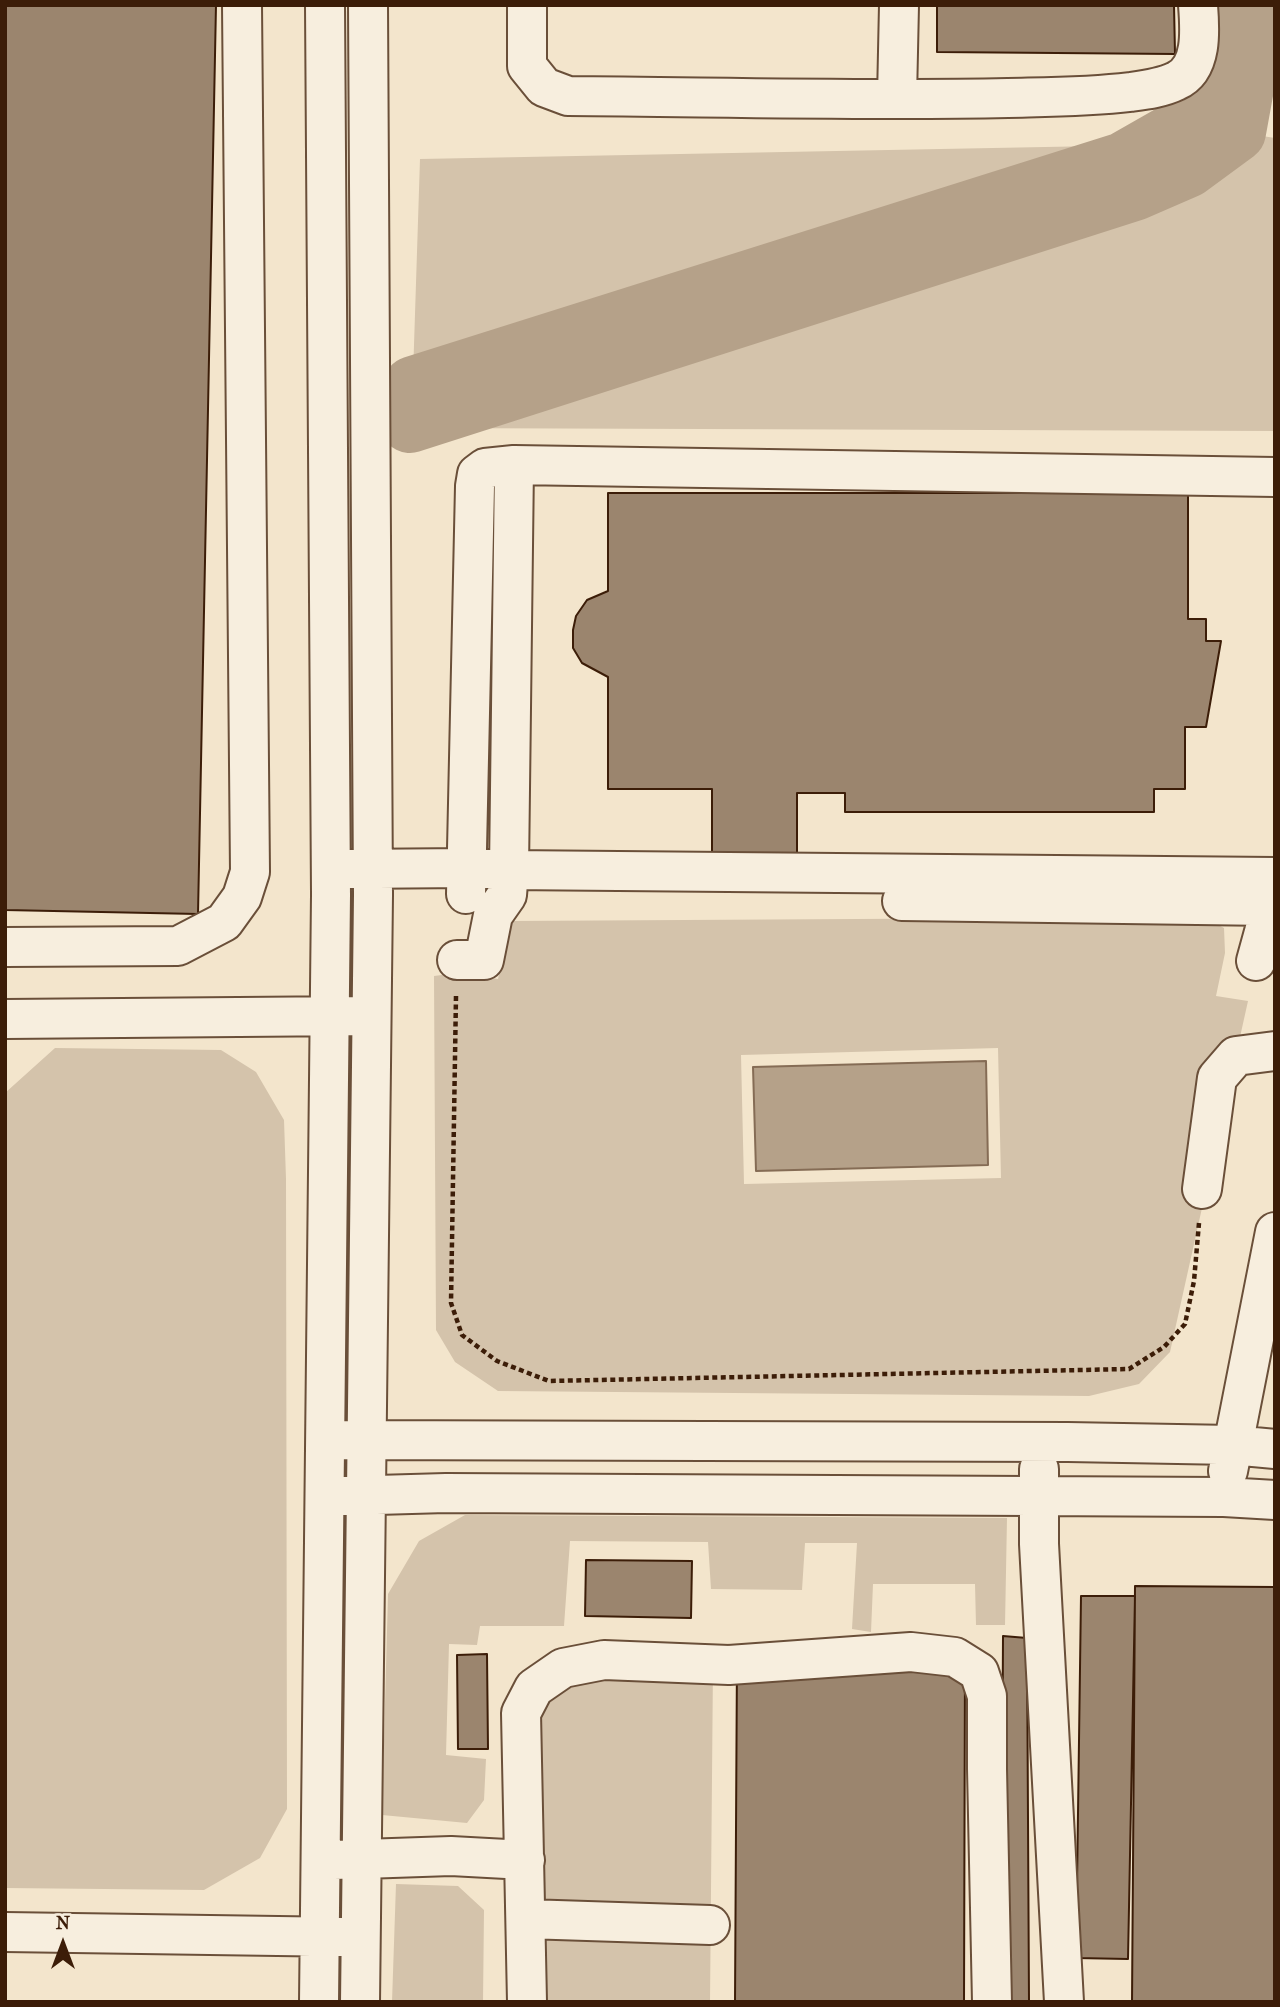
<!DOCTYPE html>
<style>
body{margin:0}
#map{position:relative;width:1280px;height:2007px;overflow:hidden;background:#f3e5cc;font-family:"IM FELL French Canon",serif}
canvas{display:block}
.frame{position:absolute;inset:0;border:7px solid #3c1d08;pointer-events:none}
.north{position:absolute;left:28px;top:1909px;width:70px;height:70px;-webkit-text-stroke:5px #f7eede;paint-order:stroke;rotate:0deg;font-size:19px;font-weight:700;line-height:28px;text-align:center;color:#3c1d08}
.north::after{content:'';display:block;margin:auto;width:24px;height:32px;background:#3c1d08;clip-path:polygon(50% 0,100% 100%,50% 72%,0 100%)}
</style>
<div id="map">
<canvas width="1280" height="2007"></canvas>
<div class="frame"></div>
<div class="north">N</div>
</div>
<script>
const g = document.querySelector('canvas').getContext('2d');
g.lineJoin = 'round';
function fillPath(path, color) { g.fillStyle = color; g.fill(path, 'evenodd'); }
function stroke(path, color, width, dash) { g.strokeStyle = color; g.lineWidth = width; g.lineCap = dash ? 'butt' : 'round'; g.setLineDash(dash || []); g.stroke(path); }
fillPath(new Path2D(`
 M 1219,77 L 1202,117 L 1134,162 L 413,376 L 420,159 L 1097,146 L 1175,123 Z
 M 1236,132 L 1275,138 L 1275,431 L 417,428 L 908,267 L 1121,195 L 1187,168 Z
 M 1203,917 L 1224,928 L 1225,953 L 1216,996 L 1248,1001 L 1170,1352 L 1139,1384 L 1089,1396 L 498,1391 L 455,1362 L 436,1330 L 434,976 L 457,973 L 498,979 L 511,921 ZM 998,1048 L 1001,1178 L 744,1184 L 741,1055 Z
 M 55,1048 L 221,1050 L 256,1072 L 284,1120 L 286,1179 L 287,1809 L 260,1858 L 204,1890 L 5,1888 L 5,1307 L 7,1289 L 5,1280 L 5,1093 Z
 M 465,1515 L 1007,1518 L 1005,1625 L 976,1625 L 975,1584 L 873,1584 L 871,1632 L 852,1629 L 857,1543 L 805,1543 L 802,1590 L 711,1589 L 708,1542 L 570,1541 L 564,1626 L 480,1626 L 477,1645 L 449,1644 L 446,1755 L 486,1759 L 484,1800 L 467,1823 L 382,1815 L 388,1594 L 419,1541 Z
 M 713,1664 L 710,2002 L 529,2002 L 534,1681 Z
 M 396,1884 L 458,1886 L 484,1910 L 483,2002 L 392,2002 Z`), '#d4c3ab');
const water = new Path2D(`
 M 986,1061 L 988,1165 L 756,1171 L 753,1067 Z`);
fillPath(water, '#b5a189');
stroke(water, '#856c55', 2);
stroke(new Path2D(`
 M 1217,5 L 1219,77 L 1202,117 L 1123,162 L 413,386 L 410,423 L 1134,191 L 1187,168 L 1236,132 L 1259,5`), '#b5a189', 60);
const building = new Path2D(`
 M 5,5 L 216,5 L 198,914 L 5,910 Z
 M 937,5 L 1174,5 L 1175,54 L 937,52 Z
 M 608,493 L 1188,493 L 1188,619 L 1206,619 L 1206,641 L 1221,641 L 1206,727 L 1185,727 L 1185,789 L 1154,789 L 1154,812 L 845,812 L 845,793 L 797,793 L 797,868 L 712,868 L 712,789 L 608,789 L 608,677 L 582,663 L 573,648 L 573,630 L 576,616 L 587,600 L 608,591 Z
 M 586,1560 L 692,1561 L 691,1618 L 585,1616 Z
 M 1135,1586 L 1275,1587 L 1275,2002 L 1132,2002 Z
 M 1081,1596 L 1135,1596 L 1128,1959 L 1076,1958 Z
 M 1003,1636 L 1027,1638 L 1029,2002 L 1001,2002 Z
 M 487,1654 L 488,1749 L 458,1749 L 457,1655 Z
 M 737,1655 L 965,1656 L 964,2002 L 735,2002 Z`);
fillPath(building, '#9b856e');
stroke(building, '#3c1d08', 2);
const minor = new Path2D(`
 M 527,5 L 527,66 L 544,87 L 568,96 C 715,97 862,101 1008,98 C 1049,97 1089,97 1130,92 C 1145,90 1162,88 1176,81 C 1203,69 1200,30 1198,5
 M 897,98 L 899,5
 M 347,869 L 468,868 L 509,870 L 1275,877
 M 466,894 L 475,486 L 477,474 L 485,468 L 514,465 L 1275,477
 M 902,901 L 1271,906
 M 5,947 L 178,946 L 224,922 L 242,897 L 250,872 L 242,5
 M 457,960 L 484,960 L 493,915 L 507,895 L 509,870 L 514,465
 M 1256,961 L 1275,892
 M 5,1019 L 355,1016
 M 1202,1189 L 1217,1078 L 1236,1056 L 1275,1051
 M 343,1440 L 1068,1442 L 1232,1445 L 1275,1449
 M 1039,1469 L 1039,1544 L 1064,2002
 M 1228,1471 L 1275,1232
 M 342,1496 L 446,1493 L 1224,1497 L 1275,1500
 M 334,1860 L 451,1856 L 525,1860
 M 526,1919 L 710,1925
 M 5,1932 L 346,1937
 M 319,2002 L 331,895 L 325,5
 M 360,2002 L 373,895 L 368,5
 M 527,2002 L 521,1713 L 534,1688 L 563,1668 L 604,1660 L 729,1665 L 911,1652 L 955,1657 L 979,1672 L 987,1696 L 987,1769 L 992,2002`);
stroke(minor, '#6a4f39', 42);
stroke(new Path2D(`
 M 456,996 L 451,1303 L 462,1335 L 497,1361 L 549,1381 L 1129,1369 L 1164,1347 L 1185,1324 L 1194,1281 L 1199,1223`), '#3c1d08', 4.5, [5, 3.5]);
stroke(minor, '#f7eede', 38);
</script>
